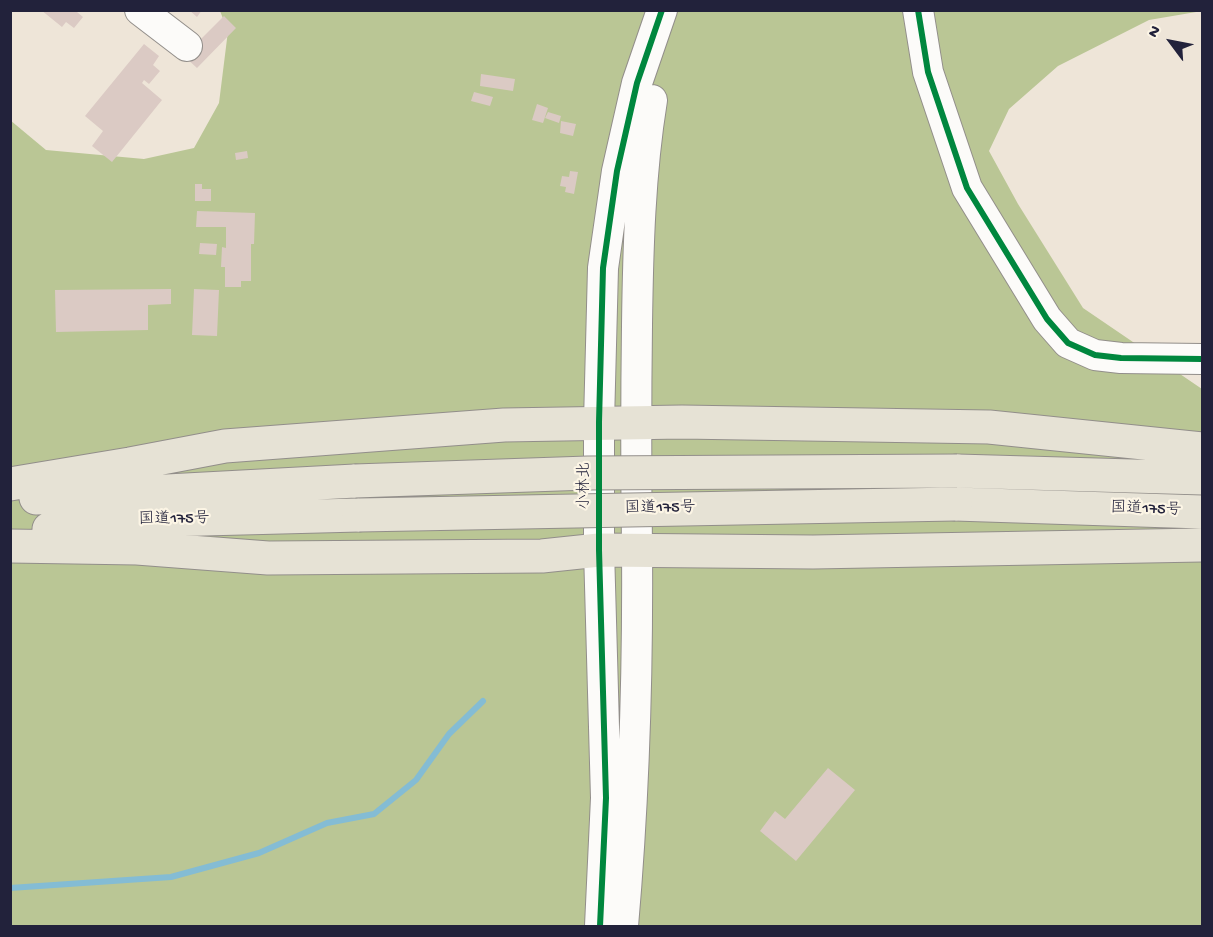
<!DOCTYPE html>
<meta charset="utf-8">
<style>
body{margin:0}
#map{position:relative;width:1213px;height:937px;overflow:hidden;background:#eee5d8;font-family:"Gochi Hand",sans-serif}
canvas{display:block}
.frame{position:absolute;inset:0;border:12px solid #22223b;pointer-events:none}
.north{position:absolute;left:1141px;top:12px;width:60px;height:60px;-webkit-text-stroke:4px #fcf5e5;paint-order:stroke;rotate:302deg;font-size:16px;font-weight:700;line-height:24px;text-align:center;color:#22223b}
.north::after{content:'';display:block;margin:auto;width:21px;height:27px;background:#22223b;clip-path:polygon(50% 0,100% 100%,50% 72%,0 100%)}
</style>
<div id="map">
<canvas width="1213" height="937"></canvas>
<div class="frame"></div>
<div class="north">N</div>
</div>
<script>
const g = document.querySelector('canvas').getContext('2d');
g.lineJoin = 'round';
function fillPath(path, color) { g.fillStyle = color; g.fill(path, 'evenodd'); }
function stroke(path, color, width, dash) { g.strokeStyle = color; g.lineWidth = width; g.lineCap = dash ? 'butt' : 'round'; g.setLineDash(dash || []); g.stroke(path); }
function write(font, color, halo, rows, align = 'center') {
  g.font = font + ' "Gochi Hand","Klee One",sans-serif'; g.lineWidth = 4.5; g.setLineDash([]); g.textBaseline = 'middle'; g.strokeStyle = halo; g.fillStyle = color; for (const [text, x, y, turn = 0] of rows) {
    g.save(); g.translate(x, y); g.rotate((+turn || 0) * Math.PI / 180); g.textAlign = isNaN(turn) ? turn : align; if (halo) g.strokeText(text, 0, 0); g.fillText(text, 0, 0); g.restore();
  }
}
fillPath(new Path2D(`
 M 220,11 L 1202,11 L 1149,20 L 1058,66 L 1009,109 L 989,151 L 1018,204 L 1083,308 L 1202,389 L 1202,926 L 11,926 L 10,120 L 46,150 L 144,159 L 194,148 L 219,103 L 228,31 Z`), '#bac695');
stroke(new Path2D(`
 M 10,888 L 171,877 L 259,853 L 327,823 L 374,814 L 416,780 L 449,734 L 483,701`), '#84bcd4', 6);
fillPath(new Path2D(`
 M 41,10 L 78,10 L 77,12 L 83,17 L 74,28 L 66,22 L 62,27 Z
 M 189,10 L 202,10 L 197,17 Z
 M 224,16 L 236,28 L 197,68 L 184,56 Z
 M 144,44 L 159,56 L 153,65 L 160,71 L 149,84 L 144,80 L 142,83 L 162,100 L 112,162 L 92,146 L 103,131 L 85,116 Z
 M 481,74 L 515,79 L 513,91 L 480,86 Z
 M 474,92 L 493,97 L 490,106 L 471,101 Z
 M 537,104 L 548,108 L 543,123 L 532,120 Z
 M 548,112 L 561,116 L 559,123 L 545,118 Z
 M 561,121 L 576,124 L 573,136 L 560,133 Z
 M 247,151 L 248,158 L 236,160 L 235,153 Z
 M 570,171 L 578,172 L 574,194 L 565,192 L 566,187 L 560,186 L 562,176 L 569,177 Z
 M 195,184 L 202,184 L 202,189 L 211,189 L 211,201 L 195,201 Z
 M 197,211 L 255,213 L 254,244 L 251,244 L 251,281 L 241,281 L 241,287 L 225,287 L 225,267 L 221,267 L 222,247 L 226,248 L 226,227 L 196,227 Z
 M 200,243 L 217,244 L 216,255 L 199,254 Z
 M 171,289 L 171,304 L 148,305 L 148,330 L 56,332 L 55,290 Z
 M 194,289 L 219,290 L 217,336 L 192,335 Z
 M 828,768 L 855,790 L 796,861 L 760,831 L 775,811 L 785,819 Z`), '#dbcac4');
const minor = new Path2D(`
 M 140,10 L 187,46
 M 918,10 L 928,72 L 967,188 L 1047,319 L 1068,343 L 1095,355 L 1121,358 L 1202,359
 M 600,926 L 606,798 L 599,550 L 599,422 L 603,268 L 617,171 L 637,83 L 662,10
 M 623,926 C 634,801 638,673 637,547 C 636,473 636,399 637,325 C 638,250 640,174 652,100`);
const highway = new Path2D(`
 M 957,471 L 1202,478
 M 10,484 L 130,464 L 225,446 L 504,425 L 682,422 L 989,427 L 1202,449
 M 36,498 L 355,481
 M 955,504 L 1202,512
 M 49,529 L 126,521 L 359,515
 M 10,546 L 137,548 L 268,558 L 542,556 L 599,550 L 813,552 L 1202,545`);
stroke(minor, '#928e8a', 32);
stroke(highway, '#928e8a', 35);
stroke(minor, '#fcfbf9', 30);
stroke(highway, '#e6e2d5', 33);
const highwayBridge = new Path2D(`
 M 355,481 L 588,473 L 957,471
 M 359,515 L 955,504`);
stroke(highwayBridge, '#928e8a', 35, []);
stroke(highwayBridge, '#e6e2d5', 33);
stroke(new Path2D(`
 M 918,10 L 928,72 L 967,188 L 1047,319 L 1068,343 L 1095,355 L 1121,358 L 1202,359
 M 600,926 L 606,798 L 599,550 L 599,422 L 603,268 L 617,171 L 637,83 L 662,10`), '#00873e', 6);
write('16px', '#22223b', '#fcf5e5', [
 ["小林北",586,486,-90],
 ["国道175号",660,509,-1],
 ["国道175号",1146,510,2],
 ["国道175号",174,520,-1]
]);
</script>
